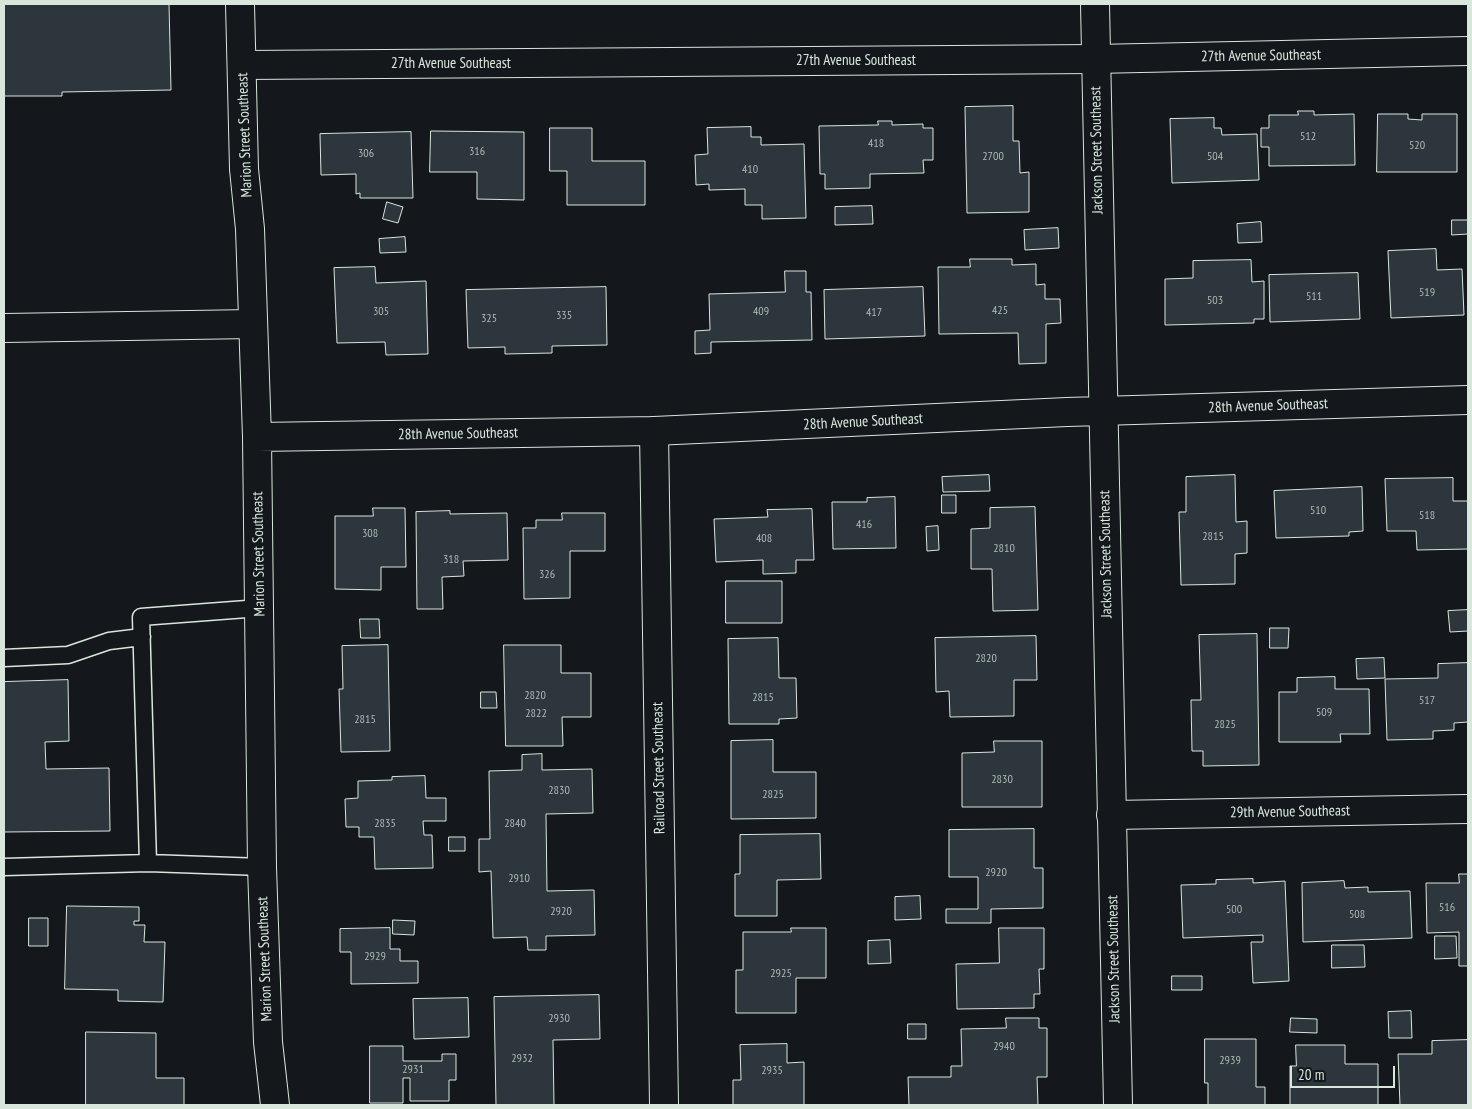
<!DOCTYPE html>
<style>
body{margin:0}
#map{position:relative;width:1472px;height:1109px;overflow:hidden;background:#14181c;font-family:"PT Sans Narrow",sans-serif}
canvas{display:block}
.frame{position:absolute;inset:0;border:5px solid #d8e6dc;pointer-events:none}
.scale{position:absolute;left:1290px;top:1066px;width:105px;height:22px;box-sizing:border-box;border:2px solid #d8e6dc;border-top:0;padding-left:6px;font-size:15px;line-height:18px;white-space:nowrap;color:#d8e6dc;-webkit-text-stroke:4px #14181c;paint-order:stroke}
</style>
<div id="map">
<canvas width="1472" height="1109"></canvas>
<div class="frame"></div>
<div class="scale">20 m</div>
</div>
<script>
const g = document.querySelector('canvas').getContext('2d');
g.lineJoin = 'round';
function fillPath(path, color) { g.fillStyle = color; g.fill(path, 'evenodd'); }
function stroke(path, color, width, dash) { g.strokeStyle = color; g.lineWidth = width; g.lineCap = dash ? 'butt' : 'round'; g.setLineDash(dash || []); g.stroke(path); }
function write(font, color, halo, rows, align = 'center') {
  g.font = font + ' "PT Sans Narrow",sans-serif'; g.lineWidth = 4; g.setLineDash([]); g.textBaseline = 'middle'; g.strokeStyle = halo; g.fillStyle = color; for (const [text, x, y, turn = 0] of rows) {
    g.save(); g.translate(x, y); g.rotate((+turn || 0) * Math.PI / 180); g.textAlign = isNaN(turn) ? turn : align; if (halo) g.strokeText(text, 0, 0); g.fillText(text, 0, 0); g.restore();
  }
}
const building = new Path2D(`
 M 4,4 L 169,4 L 171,90 L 62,92 L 62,96 L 4,96 Z
 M 1013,106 L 1013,141 L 1019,141 L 1020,173 L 1029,172 L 1029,212 L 967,213 L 965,107 Z
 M 1298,111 L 1314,111 L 1314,115 L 1354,114 L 1355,165 L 1269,166 L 1269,147 L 1261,147 L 1261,128 L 1269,128 L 1269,115 L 1298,115 Z
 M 1378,114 L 1408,114 L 1408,119 L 1422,120 L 1422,114 L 1457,114 L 1457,172 L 1377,172 Z
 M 1214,118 L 1214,128 L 1221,128 L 1222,135 L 1257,134 L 1259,180 L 1172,183 L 1170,119 Z
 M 878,121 L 892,121 L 892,125 L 923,124 L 923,128 L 933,128 L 933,160 L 923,160 L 924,173 L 870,174 L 870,188 L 825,189 L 825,174 L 820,174 L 819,126 L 878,125 Z
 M 751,127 L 751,137 L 761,137 L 761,145 L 804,144 L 806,218 L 762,219 L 762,205 L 745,205 L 745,189 L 709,190 L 709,184 L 696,185 L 695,155 L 708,154 L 707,128 Z
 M 550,128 L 592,128 L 592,161 L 645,161 L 645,205 L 567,205 L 567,171 L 550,171 Z
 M 431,131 L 524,132 L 524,200 L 477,199 L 477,172 L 430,172 Z
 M 411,132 L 413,198 L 360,198 L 360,193 L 356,194 L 356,174 L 321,175 L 320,134 Z
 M 387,202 L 403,207 L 398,223 L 383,219 Z
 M 872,206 L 873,224 L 835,225 L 835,207 Z
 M 1452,220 L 1468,220 L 1468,234 L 1452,235 Z
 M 1261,222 L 1262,242 L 1238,243 L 1237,224 Z
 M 1058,228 L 1059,248 L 1025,250 L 1024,230 Z
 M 405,237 L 406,252 L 380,253 L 379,239 Z
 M 1436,249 L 1437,270 L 1462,269 L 1464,315 L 1391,318 L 1388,251 Z
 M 970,259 L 1012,259 L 1012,265 L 1036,264 L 1036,285 L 1045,284 L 1045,299 L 1060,299 L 1061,323 L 1046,324 L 1046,363 L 1019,364 L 1018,333 L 939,334 L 938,267 L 970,267 Z
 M 1251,260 L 1252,282 L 1264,281 L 1264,319 L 1254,319 L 1254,323 L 1165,325 L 1165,279 L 1193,278 L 1193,261 Z
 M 375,267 L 376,283 L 426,281 L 428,354 L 386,355 L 385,342 L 337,343 L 334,268 Z
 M 785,271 L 806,271 L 806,292 L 811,292 L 812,340 L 711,342 L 711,353 L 695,354 L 695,331 L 710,330 L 709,294 L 785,292 Z
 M 1358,273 L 1360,319 L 1270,322 L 1269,275 Z
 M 606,287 L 607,345 L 552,346 L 552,353 L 505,354 L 505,347 L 468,348 L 466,290 Z
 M 923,287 L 925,336 L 825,339 L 824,290 Z
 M 989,475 L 990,491 L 943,492 L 942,477 Z
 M 1235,475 L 1236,522 L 1247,521 L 1247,553 L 1235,554 L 1235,584 L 1181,585 L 1179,512 L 1186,512 L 1186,477 Z
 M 1453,478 L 1453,501 L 1468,501 L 1468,549 L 1417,550 L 1416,531 L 1387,531 L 1385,479 Z
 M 1362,487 L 1363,531 L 1349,532 L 1349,536 L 1276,538 L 1274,491 Z
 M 942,495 L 956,495 L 956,513 L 942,513 Z
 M 895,497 L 896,548 L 833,549 L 832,502 L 867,502 L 867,498 Z
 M 1035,507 L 1038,610 L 993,611 L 992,569 L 971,569 L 971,529 L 990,528 L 990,508 Z
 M 373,508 L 405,508 L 406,567 L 381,567 L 381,590 L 335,589 L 335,516 L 373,516 Z
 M 812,509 L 814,560 L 796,560 L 796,573 L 763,574 L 763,560 L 716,562 L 714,519 L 768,517 L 767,510 Z
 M 450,511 L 450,514 L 507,513 L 508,560 L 463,561 L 464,576 L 442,577 L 443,609 L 417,609 L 416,512 Z
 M 562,513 L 605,513 L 605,551 L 570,551 L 570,598 L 524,599 L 523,528 L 536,528 L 536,520 L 562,520 Z
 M 938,526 L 939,550 L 927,551 L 926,527 Z
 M 726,581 L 782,581 L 782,623 L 726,623 Z
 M 1468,610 L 1468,631 L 1450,632 L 1448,611 Z
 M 360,619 L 379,619 L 380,638 L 361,638 Z
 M 1270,628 L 1289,628 L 1288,648 L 1270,648 Z
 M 1257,634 L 1259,765 L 1203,766 L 1203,751 L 1192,751 L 1191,700 L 1201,700 L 1199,635 Z
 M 1036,636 L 1037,680 L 1014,680 L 1014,716 L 950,717 L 949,691 L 936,692 L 935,638 Z
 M 778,638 L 779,678 L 796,678 L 797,718 L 779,719 L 779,724 L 729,724 L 728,639 Z
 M 388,645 L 390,751 L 341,752 L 339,689 L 343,689 L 342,646 Z
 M 504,645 L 561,645 L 561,673 L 591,673 L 591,717 L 562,717 L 563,746 L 506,746 Z
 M 1384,658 L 1385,678 L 1357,679 L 1356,659 Z
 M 1468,663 L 1468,722 L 1454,723 L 1454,730 L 1433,731 L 1433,739 L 1387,740 L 1385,679 L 1438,678 L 1438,664 Z
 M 1335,677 L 1335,689 L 1369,689 L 1370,734 L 1340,734 L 1341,742 L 1279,742 L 1279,692 L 1297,692 L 1297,678 Z
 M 68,680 L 69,741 L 45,742 L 46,769 L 109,768 L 110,831 L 4,832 L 4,682 Z
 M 481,692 L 496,692 L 497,708 L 481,708 Z
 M 773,740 L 773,772 L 816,772 L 816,818 L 731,819 L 731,741 Z
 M 994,741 L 1042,741 L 1042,807 L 962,807 L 962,753 L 994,752 Z
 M 542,754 L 542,770 L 592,769 L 593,813 L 546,814 L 547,891 L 594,890 L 595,935 L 546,936 L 546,950 L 528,950 L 527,937 L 493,938 L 491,871 L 479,872 L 479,839 L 490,839 L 489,771 L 522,770 L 522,755 Z
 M 425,776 L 426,798 L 446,798 L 446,821 L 423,821 L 424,835 L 432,835 L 433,868 L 375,869 L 374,837 L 359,837 L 359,827 L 346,827 L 345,799 L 358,798 L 358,781 L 392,780 L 392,777 Z
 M 1034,829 L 1034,868 L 1043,868 L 1043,908 L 991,909 L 991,923 L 946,923 L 946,909 L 978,909 L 978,877 L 949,877 L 949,830 Z
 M 820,834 L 821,879 L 777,880 L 777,916 L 735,916 L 735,874 L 740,874 L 740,835 Z
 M 449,837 L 465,837 L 465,851 L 449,851 Z
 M 1459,874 L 1468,874 L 1468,966 L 1459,966 L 1459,932 L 1427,933 L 1426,883 L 1459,883 Z
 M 1253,879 L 1253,883 L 1285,881 L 1289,981 L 1253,983 L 1251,942 L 1263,942 L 1263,935 L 1183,938 L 1181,885 L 1216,884 L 1216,880 Z
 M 1344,881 L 1345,888 L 1368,887 L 1368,892 L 1410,891 L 1412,938 L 1303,942 L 1302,883 Z
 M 920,896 L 921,919 L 895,920 L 895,897 Z
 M 67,906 L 139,907 L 139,921 L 134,921 L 134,925 L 145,925 L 144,942 L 165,942 L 163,1002 L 118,1001 L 118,990 L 65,989 Z
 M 29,918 L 48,918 L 48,946 L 29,946 Z
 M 393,920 L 415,921 L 414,935 L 393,934 Z
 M 390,928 L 390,949 L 400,949 L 400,961 L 418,961 L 418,983 L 351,984 L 351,952 L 340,952 L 340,929 Z
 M 791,928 L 826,928 L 826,978 L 796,978 L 796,1013 L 736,1013 L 736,970 L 743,970 L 743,932 L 791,932 Z
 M 999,928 L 1044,928 L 1044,969 L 1039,969 L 1040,994 L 1034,994 L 1034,1008 L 957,1009 L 956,964 L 999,963 Z
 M 1435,936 L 1456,936 L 1457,958 L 1435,959 Z
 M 890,940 L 891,963 L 868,964 L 868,941 Z
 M 1332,945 L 1364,945 L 1365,967 L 1332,968 Z
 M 1172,976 L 1202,976 L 1202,990 L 1172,990 Z
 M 599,995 L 600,1039 L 553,1040 L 554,1105 L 496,1105 L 494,997 Z
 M 468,998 L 469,1037 L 414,1039 L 413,999 Z
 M 1411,1011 L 1412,1038 L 1389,1038 L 1388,1012 Z
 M 1006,1018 L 1039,1018 L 1039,1028 L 1047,1028 L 1047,1077 L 1037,1077 L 1038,1105 L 909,1105 L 908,1077 L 951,1077 L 951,1066 L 962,1066 L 961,1029 L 1006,1028 Z
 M 1291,1018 L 1317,1019 L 1317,1033 L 1290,1032 Z
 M 908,1024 L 926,1024 L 926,1039 L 908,1039 Z
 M 86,1032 L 156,1033 L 156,1078 L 184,1078 L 184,1105 L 86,1105 Z
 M 1205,1039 L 1256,1039 L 1256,1087 L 1265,1087 L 1265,1105 L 1208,1105 L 1208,1083 L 1205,1083 Z
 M 1468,1040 L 1468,1105 L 1400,1105 L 1398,1054 L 1432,1054 L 1432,1041 Z
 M 787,1044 L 787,1063 L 804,1062 L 804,1105 L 733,1105 L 733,1080 L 741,1080 L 740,1045 Z
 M 1296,1045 L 1345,1045 L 1345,1064 L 1378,1064 L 1378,1105 L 1290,1105 L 1290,1066 L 1296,1066 Z
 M 370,1046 L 403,1046 L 403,1061 L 442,1061 L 442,1054 L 456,1054 L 456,1080 L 449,1080 L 449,1101 L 410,1101 L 410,1078 L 403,1078 L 403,1103 L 370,1103 Z`);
fillPath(building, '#2c363c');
stroke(building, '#d8e6dc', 1);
const lane = new Path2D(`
 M 260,608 L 141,617 L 148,863 L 262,867
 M 4,658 L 68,655 L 109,641 L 142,637
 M 4,867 L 148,863`);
const street = new Path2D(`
 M 243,65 L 1095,59 L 1468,51
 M 4,328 L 252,324
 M 654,431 L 664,1105
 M 1111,815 L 1468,809`);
const secondary = new Path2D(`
 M 240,4 L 244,169 L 250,229 L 257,437 L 262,867 L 268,1042 L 275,1105
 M 1095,4 L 1118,1105
 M 257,437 L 654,431 L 1067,412 L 1468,400`);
stroke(lane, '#d8e6dc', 19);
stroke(street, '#d8e6dc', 30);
stroke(secondary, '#d8e6dc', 30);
stroke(lane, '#14181c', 16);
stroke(street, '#14181c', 28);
stroke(secondary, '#14181c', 28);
write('12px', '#adbab4', null, [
 ["512",1308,137],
 ["418",876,144],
 ["520",1417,146],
 ["316",477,152],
 ["306",366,154],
 ["2700",993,157],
 ["504",1215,157],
 ["410",750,170],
 ["519",1427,293],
 ["511",1314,297],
 ["503",1215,301],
 ["425",1000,311],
 ["305",381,312],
 ["409",761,312],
 ["417",874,313],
 ["335",564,316],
 ["325",489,319],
 ["510",1318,511],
 ["518",1427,516],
 ["416",864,525],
 ["308",370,534],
 ["2815",1213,537],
 ["408",764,539],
 ["2810",1004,549],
 ["318",451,560],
 ["326",547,575],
 ["2820",986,659],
 ["2820",535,696],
 ["2815",763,698],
 ["517",1427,701],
 ["509",1324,713],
 ["2822",536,714],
 ["2815",365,720],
 ["2825",1225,725],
 ["2830",1002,780],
 ["2830",559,791],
 ["2825",773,795],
 ["2835",385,824],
 ["2840",515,824],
 ["2920",996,873],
 ["2910",519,879],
 ["516",1447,908],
 ["500",1234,910],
 ["2920",561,912],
 ["508",1357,915],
 ["2929",375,957],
 ["2925",781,974],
 ["2930",559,1019],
 ["2940",1004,1047],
 ["2932",522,1059],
 ["2939",1230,1061],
 ["2931",413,1070],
 ["2935",772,1071]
]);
write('15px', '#d8e6dc', '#14181c', [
 ["27th Avenue Southeast",1261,56,-1],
 ["27th Avenue Southeast",856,61],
 ["27th Avenue Southeast",451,64],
 ["Marion Street Southeast",245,135,-92],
 ["Jackson Street Southeast",1097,150,-91],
 ["28th Avenue Southeast",1268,406,-2],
 ["28th Avenue Southeast",863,422,-3],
 ["28th Avenue Southeast",458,434,-1],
 ["Marion Street Southeast",259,554,-91],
 ["Jackson Street Southeast",1106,554,-91],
 ["Railroad Street Southeast",659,768,-91],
 ["29th Avenue Southeast",1290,812,-1],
 ["Marion Street Southeast",265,959,-92],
 ["Jackson Street Southeast",1114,959,-91]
]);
</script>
